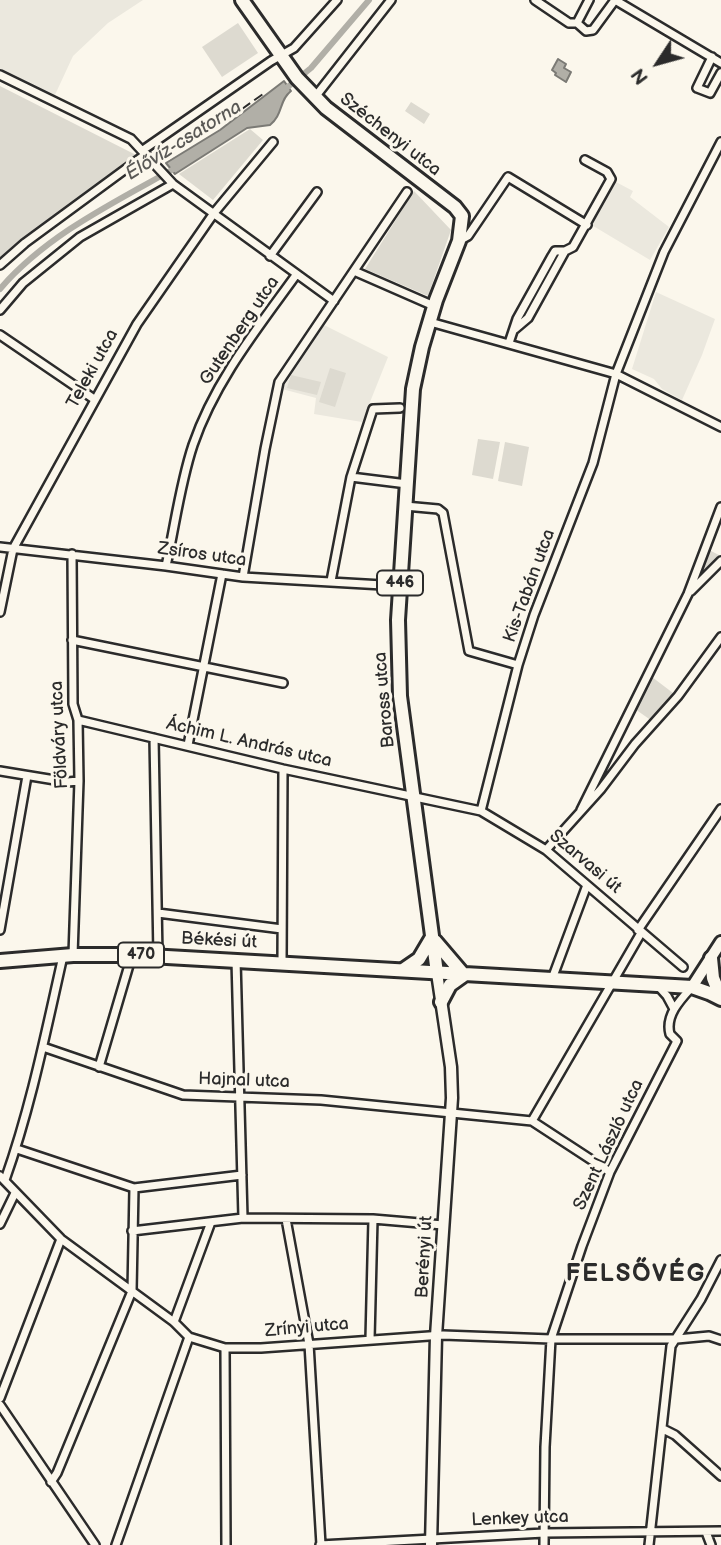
<!DOCTYPE html>
<meta charset="utf-8">
<style>
body{margin:0}
#map{position:relative;width:721px;height:1545px;overflow:hidden;background:#fbf7ec;font-family:"Balsamiq Sans",sans-serif}
canvas{display:block}
.north{position:absolute;left:623px;top:28px;width:70px;height:70px;-webkit-text-stroke:5px #fbf7ec;paint-order:stroke;rotate:234deg;font-size:19px;font-weight:700;line-height:28px;text-align:center;color:#2b2b2b}
.north::after{content:'';display:block;margin:auto;width:24px;height:32px;background:#2b2b2b;clip-path:polygon(50% 0,100% 100%,50% 72%,0 100%)}
</style>
<div id="map">
<canvas width="721" height="1545"></canvas>
<div class="north">N</div>
</div>
<script>
const g = document.querySelector('canvas').getContext('2d');
g.lineJoin = 'round';
function fillPath(path, color) { g.fillStyle = color; g.fill(path, 'evenodd'); }
function stroke(path, color, width, dash) { g.strokeStyle = color; g.lineWidth = width; g.lineCap = dash ? 'butt' : 'round'; g.setLineDash(dash || []); g.stroke(path); }
function write(font, color, halo, rows, align = 'center') {
  g.font = font + ' "Balsamiq Sans",sans-serif'; g.lineWidth = 6; g.setLineDash([]); g.textBaseline = 'middle'; g.strokeStyle = halo; g.fillStyle = color; for (const [text, x, y, turn = 0] of rows) {
    g.save(); g.translate(x, y); g.rotate((+turn || 0) * Math.PI / 180); g.textAlign = isNaN(turn) ? turn : align; if (halo) g.strokeText(text, 0, 0); g.fillText(text, 0, 0); g.restore();
  }
}
fillPath(new Path2D(`
 M 0,0 L 143,0 L 108,23 L 73,56 L 54,97 L 0,71 Z
 M 614,181 L 633,191 L 630,197 L 669,227 L 650,260 L 590,224 Z
 M 656,292 L 715,319 L 702,355 L 682,400 L 662,389 L 654,379 L 632,369 Z
 M 324,325 L 388,357 L 362,422 L 314,414 L 316,398 L 282,389 Z`), '#ebe8de');
fillPath(new Path2D(`
 M 238,23 L 258,53 L 222,77 L 202,47 Z
 M 0,86 L 142,158 L 18,242 L 0,258 Z
 M 411,102 L 430,114 L 424,124 L 405,111 Z
 M 250,129 L 263,140 L 213,200 L 179,174 Z
 M 414,191 L 451,230 L 428,296 L 365,269 Z
 M 330,368 L 346,373 L 335,407 L 319,402 Z
 M 291,375 L 321,382 L 317,395 L 287,388 Z
 M 478,439 L 500,442 L 493,479 L 472,475 Z
 M 505,442 L 529,447 L 522,486 L 498,481 Z
 M 707,549 L 721,556 L 697,583 L 694,582 Z
 M 652,677 L 673,693 L 652,721 L 635,709 Z`), '#dddad0');
const water = new Path2D(`
 M 558,59 L 566,64 L 564,68 L 571,72 L 566,82 L 555,75 L 556,73 L 552,70 Z
 M 284,81 L 291,91 C 279,100 283,115 270,125 L 247,128 L 175,174 L 166,163 L 220,130 Z`);
fillPath(water, '#b1afa7');
stroke(water, '#7b7a75', 2);
stroke(new Path2D(`
 M 284,90 L 311,68 L 369,0
 M 0,289 C 47,234 117,201 179,166`), '#b1afa7', 6);
const minor = new Path2D(`
 M 535,0 L 569,23 L 577,23
 M 615,0 L 721,63
 M 577,23 L 586,31 L 593,30 L 615,0
 M 577,23 L 589,0
 M 712,57 L 697,88 L 710,93 L 721,73
 M 0,75 L 131,139 L 173,184 L 334,301
 M 315,97 L 391,0
 M 143,150 L 271,61 L 294,48 L 337,0
 M 459,241 L 468,236 L 508,177 L 587,225
 M 270,256 L 317,192
 M 0,265 L 25,243 L 146,154
 M 354,271 L 434,306
 M 0,310 L 23,283 L 80,237 L 173,184
 M 430,322 L 616,374 L 721,427
 M 515,329 L 528,318 L 565,251
 M 0,335 L 94,399
 M 509,343 L 517,319 L 552,256 L 555,251 L 565,251 L 573,247 L 611,179 L 607,172 L 585,160
 M 351,477 L 373,409 L 400,408
 M 405,506 L 438,509 L 443,513 L 469,651 L 518,665
 M 0,547 L 166,566 L 243,577 L 400,586
 M 72,554 L 73,704 L 78,720 L 79,781 L 73,955
 M 166,566 C 175,526 180,484 193,445 C 215,381 257,329 296,275
 M 243,577 L 265,449 L 279,382 L 407,192
 M 331,581 L 351,477 L 407,484
 M 691,591 L 721,561
 M 0,612 L 13,549 L 137,324 L 214,213 L 273,142
 M 72,640 L 283,683
 M 78,720 L 283,769 L 481,811 L 546,850 L 683,967
 M 154,738 L 158,956
 M 188,745 L 222,574
 M 0,771 L 67,782 L 79,781
 M 581,810 L 688,594 L 721,507
 M 481,811 L 518,665 L 534,615 L 593,463 L 616,374 L 664,252 L 721,142
 M 546,850 L 601,789 L 635,744 L 678,696 L 721,637
 M 158,913 L 282,929
 M 0,930 L 27,776
 M 638,930 L 721,809
 M 236,960 L 243,1218
 M 282,962 L 283,769
 M 552,979 L 587,885
 M 658,986 L 667,996 L 674,1009
 M 43,1047 L 183,1095 L 321,1100 L 532,1121 L 610,1172
 M 99,1067 L 132,955
 M 532,1121 L 641,933
 M 17,1149 L 134,1188 L 242,1175
 M 0,1176 L 61,1239 L 174,1322 L 189,1337 L 225,1348 L 261,1348 L 443,1335 L 551,1339 L 677,1339 L 709,1336 L 721,1340
 M 5,1180 C 31,1107 46,1031 63,956
 M 286,1219 L 309,1344 L 321,1545
 M 0,1224 L 15,1193
 M 132,1231 L 243,1218 L 373,1219 L 443,1225
 M 174,1322 L 211,1222
 M 370,1339 L 373,1219
 M 225,1348 L 226,1545
 M 0,1398 L 61,1239
 M 0,1405 L 95,1545
 M 663,1429 L 675,1435 L 721,1476
 M 51,1482 L 57,1473 L 132,1291 L 134,1188
 M 706,1532 L 711,1545
 M 116,1545 L 189,1337
 M 320,1545 L 544,1533 L 721,1531
 M 544,1545 L 545,1447 L 551,1339 L 582,1246 L 610,1172 L 677,1041 L 670,1034 C 665,1016 680,1000 691,988
 M 649,1545 L 671,1346 L 701,1299 L 721,1260`);
const tertiary = new Path2D(`
 M 431,1545 L 436,1336 L 452,1098 L 451,1067 L 437,973`);
const secondary = new Path2D(`
 M 692,987 L 721,942`);
const primary = new Path2D(`
 M 242,0 L 297,78 L 326,108 L 455,207 L 462,216 L 459,241 L 436,300 L 422,347 L 413,389 L 398,620 L 400,696 L 437,973
 M 435,941 L 464,975
 M 711,958 L 713,978 L 721,998
 M 0,961 L 73,955 L 132,955 L 692,987 L 709,993 L 721,999
 M 403,970 L 419,959 L 432,937
 M 441,1002 L 450,985 L 464,975`);
stroke(minor, '#2b2b2b', 12);
stroke(tertiary, '#2b2b2b', 15);
stroke(secondary, '#2b2b2b', 16);
stroke(primary, '#2b2b2b', 18);
stroke(minor, '#fbf7ec', 7);
stroke(tertiary, '#fbf7ec', 10);
stroke(secondary, '#fbf7ec', 10);
stroke(primary, '#fbf7ec', 12);
stroke(new Path2D(`
 M 242,109 L 263,94`), '#2b2b2b', 2, [10, 5]);
for (const [x, y, w] of [
 [400,583,46],
 [141,955,46]
]) { const box = new Path2D(); box.roundRect(x - w / 2, y - 12.5, w, 25, 5); g.fillStyle = '#fbf7ec'; g.fill(box); stroke(box, '#2b2b2b', 2); }
write('bold 16px', '#2b2b2b', null, [
 ["446",400,583],
 ["470",141,955]
]);
write('18px', '#2b2b2b', '#fbf7ec', [
 ["Széchenyi utca",390,135,38],
 ["Gutenberg utca",240,331,-56],
 ["Teleki utca",93,369,-61],
 ["Zsíros utca",202,555,8],
 ["Kis-Tabán utca",530,586,-70],
 ["Baross utca",385,700,-95],
 ["Földváry utca",60,735,-93],
 ["Áchim L. András utca",249,743,13],
 ["Szarvasi út",585,862,40],
 ["Békési út",219,941,3],
 ["Hajnal utca",244,1081,2],
 ["Szent László utca",609,1145,-65],
 ["Berényi út",425,1257,-87],
 ["Zrínyi utca",307,1328,-5],
 ["Lenkey utca",520,1519,-2]
]);
write('italic 19px', '#5a5956', '#fbf7ec', [
 ["Élővíz-csatorna",184,141,-32]
]);
g.letterSpacing = '2px';
write('bold 24px', '#2b2b2b', '#fbf7ec', [
 ["FELSŐVÉG",636,1275]
]);
g.letterSpacing = '0px';
</script>
